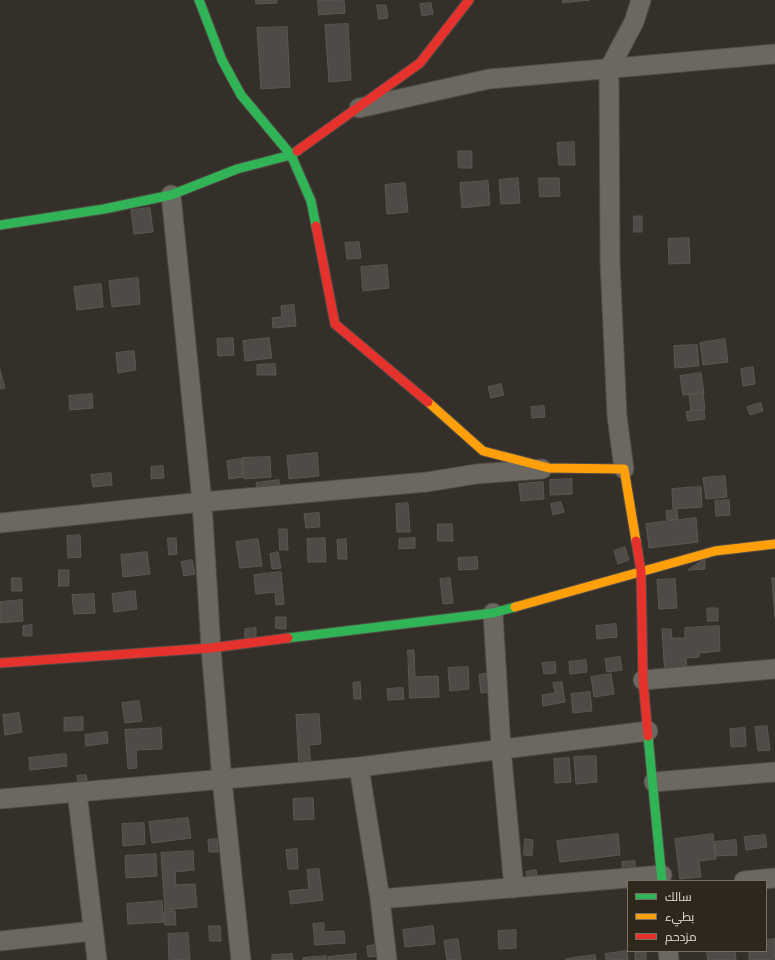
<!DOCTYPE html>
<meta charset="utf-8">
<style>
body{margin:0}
#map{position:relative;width:775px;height:960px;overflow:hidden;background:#343029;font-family:"Roboto Condensed",Cairo,sans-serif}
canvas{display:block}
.legend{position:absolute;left:627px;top:880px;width:140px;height:72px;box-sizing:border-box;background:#2e271b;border:1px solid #767066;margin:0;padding:5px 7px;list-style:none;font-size:12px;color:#e3ded6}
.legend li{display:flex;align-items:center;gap:8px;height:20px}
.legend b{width:20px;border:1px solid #767066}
</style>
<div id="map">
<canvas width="775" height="960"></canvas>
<ul class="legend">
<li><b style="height:5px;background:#30b455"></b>سالك</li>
<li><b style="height:5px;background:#ff9f0a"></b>بطيء</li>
<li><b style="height:5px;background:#e5322d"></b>مزدحم</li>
</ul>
</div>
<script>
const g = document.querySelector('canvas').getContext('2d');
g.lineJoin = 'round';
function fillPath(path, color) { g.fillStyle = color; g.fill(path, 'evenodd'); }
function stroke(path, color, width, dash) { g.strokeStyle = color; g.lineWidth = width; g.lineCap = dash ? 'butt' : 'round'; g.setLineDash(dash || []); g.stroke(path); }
const building = new Path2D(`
 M 256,0 L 277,0 L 277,3 L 256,4 Z
 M 318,0 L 344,0 L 345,13 L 319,15 Z
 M 563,0 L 590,0 L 563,3 Z
 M 431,3 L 433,14 L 422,16 L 420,4 Z
 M 377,5 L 386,5 L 388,18 L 379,19 Z
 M 348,24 L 351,80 L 329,82 L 325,25 Z
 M 287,27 L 290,87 L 261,89 L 257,28 Z
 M 574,142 L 575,165 L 559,165 L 557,143 Z
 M 458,151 L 472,151 L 472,168 L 459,168 Z
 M 518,178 L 520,203 L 501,204 L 499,180 Z
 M 539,178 L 559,178 L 560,196 L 540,197 Z
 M 488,181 L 490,205 L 462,208 L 460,183 Z
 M 405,183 L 408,212 L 387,214 L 385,185 Z
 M 150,208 L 153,232 L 134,234 L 131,210 Z
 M 634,216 L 642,216 L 642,232 L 634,232 Z
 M 689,238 L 690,263 L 669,264 L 668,239 Z
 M 359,242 L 361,258 L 347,259 L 345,243 Z
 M 387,265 L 389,288 L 363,291 L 361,267 Z
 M 138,278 L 140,304 L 112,307 L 109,281 Z
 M 101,284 L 103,307 L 77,310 L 74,287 Z
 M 294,305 L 296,326 L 273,328 L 272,318 L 282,317 L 281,306 Z
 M 233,338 L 234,355 L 218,356 L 217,339 Z
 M 269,338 L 272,358 L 245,361 L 243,341 Z
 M 725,339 L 728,362 L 703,365 L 700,343 Z
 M 697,345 L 699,366 L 675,368 L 674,346 Z
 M 134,351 L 136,370 L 118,373 L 116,353 Z
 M 275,364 L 276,375 L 257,375 L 257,365 Z
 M 753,367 L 755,384 L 743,386 L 741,369 Z
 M 0,370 L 5,388 L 0,389 Z
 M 701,373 L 704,393 L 683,395 L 680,376 Z
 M 501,384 L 504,395 L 491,398 L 488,387 Z
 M 703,393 L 705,409 L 691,411 L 689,395 Z
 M 92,394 L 93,408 L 70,410 L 69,396 Z
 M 761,403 L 763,411 L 750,415 L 747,407 Z
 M 544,406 L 545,417 L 532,418 L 531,407 Z
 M 704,410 L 705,419 L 688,421 L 686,412 Z
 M 317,453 L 319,476 L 289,479 L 287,456 Z
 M 270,457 L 271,477 L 244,479 L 242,458 Z
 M 241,459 L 243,477 L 229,479 L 227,461 Z
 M 163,466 L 164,478 L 151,479 L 151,467 Z
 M 111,473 L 112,485 L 93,487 L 91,475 Z
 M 725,476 L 727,497 L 706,499 L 703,478 Z
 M 572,479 L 572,494 L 550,495 L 550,480 Z
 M 279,480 L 280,492 L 258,495 L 256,483 Z
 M 543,482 L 544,499 L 521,501 L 519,484 Z
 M 701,487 L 702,507 L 673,509 L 672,489 Z
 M 729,500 L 730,515 L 716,516 L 715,501 Z
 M 561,502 L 564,512 L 553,515 L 551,504 Z
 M 408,503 L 410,532 L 397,532 L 396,504 Z
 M 677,510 L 678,519 L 667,520 L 666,511 Z
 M 319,513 L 320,527 L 306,528 L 304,514 Z
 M 696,518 L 698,542 L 649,548 L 646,524 Z
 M 438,524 L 452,524 L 453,541 L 438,541 Z
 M 279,529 L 287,529 L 288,550 L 280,550 Z
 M 80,535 L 81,557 L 68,558 L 67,536 Z
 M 168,538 L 176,538 L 177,554 L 169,555 Z
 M 325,538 L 326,562 L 308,562 L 307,539 Z
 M 415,538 L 415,548 L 399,549 L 399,539 Z
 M 258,539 L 262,566 L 240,568 L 236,542 Z
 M 346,539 L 347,559 L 338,559 L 337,540 Z
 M 625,547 L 629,560 L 618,564 L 614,551 Z
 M 147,552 L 150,574 L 123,577 L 121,555 Z
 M 278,552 L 281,568 L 272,569 L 270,554 Z
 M 477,557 L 478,569 L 459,570 L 458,558 Z
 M 705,559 L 705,569 L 688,570 Z
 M 192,560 L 195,574 L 184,576 L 181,562 Z
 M 59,570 L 69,570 L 69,586 L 59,586 Z
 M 281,572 L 284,604 L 276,605 L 275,592 L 256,594 L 254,575 Z
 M 12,578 L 21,578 L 22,591 L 12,591 Z
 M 450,578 L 453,603 L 443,604 L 440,579 Z
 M 772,578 L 775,578 L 775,618 Z
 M 675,579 L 677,608 L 659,609 L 657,580 Z
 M 135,591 L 137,609 L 114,612 L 112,594 Z
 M 94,594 L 95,613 L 74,614 L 72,595 Z
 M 22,600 L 23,621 L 0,623 L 0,602 Z
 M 707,608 L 718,608 L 718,621 L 708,621 Z
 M 276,617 L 286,617 L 286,629 L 276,628 Z
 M 616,624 L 617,637 L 597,639 L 596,626 Z
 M 32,625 L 32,636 L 23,636 L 23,626 Z
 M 719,626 L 720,651 L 699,653 L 699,657 L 686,658 L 687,675 L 665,677 L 662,629 L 671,629 L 672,638 L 685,638 L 685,628 Z
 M 256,628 L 256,637 L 245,638 L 245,629 Z
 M 408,650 L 414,650 L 415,677 L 438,676 L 439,697 L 410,698 Z
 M 620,657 L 622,670 L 607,672 L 605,659 Z
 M 586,660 L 587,672 L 570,674 L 569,662 Z
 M 555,662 L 556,673 L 544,674 L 542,663 Z
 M 468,667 L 469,689 L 450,691 L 448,668 Z
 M 489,673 L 491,692 L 481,693 L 479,675 Z
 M 611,674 L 614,694 L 594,697 L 591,677 Z
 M 360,682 L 361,699 L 354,699 L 353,683 Z
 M 562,682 L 565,702 L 543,706 L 542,695 L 555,693 L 553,683 Z
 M 403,688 L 404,699 L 388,700 L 387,689 Z
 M 590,692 L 592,711 L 573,713 L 571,694 Z
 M 139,701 L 142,721 L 125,723 L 122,703 Z
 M 19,713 L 22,732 L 5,735 L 3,715 Z
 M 319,714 L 321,744 L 309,745 L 311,767 L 299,767 L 296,715 Z
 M 83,717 L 83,730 L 64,731 L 64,718 Z
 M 767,726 L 770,750 L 758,751 L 755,727 Z
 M 161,728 L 162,749 L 136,750 L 137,768 L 128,769 L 125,730 Z
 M 745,728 L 746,746 L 731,747 L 730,729 Z
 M 107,732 L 108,743 L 86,746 L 85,735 Z
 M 66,754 L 67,766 L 30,770 L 29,758 Z
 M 596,756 L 597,782 L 576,784 L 574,757 Z
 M 569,758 L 571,782 L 555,783 L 554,759 Z
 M 86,775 L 88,786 L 79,787 L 77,776 Z
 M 313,798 L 314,819 L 294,820 L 293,799 Z
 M 188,818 L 191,838 L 152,843 L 149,822 Z
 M 144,823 L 145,844 L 123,846 L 122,824 Z
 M 618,834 L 620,855 L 560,862 L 557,841 Z
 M 713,834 L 716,859 L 699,861 L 701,877 L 680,879 L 675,839 Z
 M 765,835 L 767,847 L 746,850 L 744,837 Z
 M 217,839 L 218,852 L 209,852 L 208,840 Z
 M 525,839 L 533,840 L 532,856 L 524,855 Z
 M 736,840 L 737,855 L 716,856 L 715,842 Z
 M 297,849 L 298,869 L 288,869 L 286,850 Z
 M 193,851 L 194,870 L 175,872 L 176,885 L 195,884 L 197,907 L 165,910 L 161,853 Z
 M 156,854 L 157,876 L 126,878 L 125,856 Z
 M 635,861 L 635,871 L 623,872 L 622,862 Z
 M 319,869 L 323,900 L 291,904 L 289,891 L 309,889 L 307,870 Z
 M 536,870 L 538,881 L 528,882 L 526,872 Z
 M 162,901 L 164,922 L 128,924 L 127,904 Z
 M 165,911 L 175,911 L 176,925 L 165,925 Z
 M 324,923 L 324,932 L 344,931 L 345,943 L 315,945 L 313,924 Z
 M 209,926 L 220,926 L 221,941 L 210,941 Z
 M 433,926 L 435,944 L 405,947 L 403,930 Z
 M 516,930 L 516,948 L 499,949 L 498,931 Z
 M 188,933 L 190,960 L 169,960 L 168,934 Z
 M 458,939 L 461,960 L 447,960 L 444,941 Z
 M 775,939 L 775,959 L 749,960 L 749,951 L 766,951 L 766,940 Z
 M 379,945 L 379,956 L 368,957 L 367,946 Z
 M 627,951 L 628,960 L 606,960 L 605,954 Z
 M 707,951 L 735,951 L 736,960 L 708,960 Z
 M 646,952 L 646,960 L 635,960 L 635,953 Z
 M 292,954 L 293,960 L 272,960 L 272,955 Z
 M 356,954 L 356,960 L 328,960 L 328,957 Z
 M 595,955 L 596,960 L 566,960 L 566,959 Z
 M 326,956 L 326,960 L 303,960 L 303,958 Z`);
fillPath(building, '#4f4a46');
stroke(building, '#5b5751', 1);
const street = new Path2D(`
 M 359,108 L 489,79 L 775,54
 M 171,195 L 202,502 L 211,648 L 222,780 L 241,960
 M 624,469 L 617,416 L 610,262 L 609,69 L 634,22 L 641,0
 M 0,523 L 202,502 L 427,482 L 476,474 L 542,469
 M 493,613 L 501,748 L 514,888
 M 643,680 L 775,669
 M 359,767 L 380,899 L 387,960
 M 654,782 L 775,772
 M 77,792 L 97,960
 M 0,799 L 359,767 L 648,731
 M 744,881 L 775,878
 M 380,899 L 662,875
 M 0,941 L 93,931
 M 668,951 L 669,960`);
const fast = new Path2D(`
 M 199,0 L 222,60 L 241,95 L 291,155 L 311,201 L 316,226
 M 0,225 L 104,209 L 171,195 L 237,169 L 291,155 L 297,151
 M 288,638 L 493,613 L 515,607
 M 648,736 L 662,881`);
const slow = new Path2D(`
 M 428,402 L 483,451 L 549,468 L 624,469 L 636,541
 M 515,607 L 715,551 L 775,544`);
const jam = new Path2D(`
 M 297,151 L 420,63 L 469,0
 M 316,226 L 335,324 L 428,402
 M 636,541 L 641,571 L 643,680 L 648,736
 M 0,663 L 211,648 L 288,638`);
stroke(street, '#504b46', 21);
stroke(fast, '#504b46', 11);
stroke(slow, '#504b46', 11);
stroke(jam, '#504b46', 11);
stroke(street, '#6b6761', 19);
stroke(fast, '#30b455', 9);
stroke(slow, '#ff9f0a', 9);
stroke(jam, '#e5322d', 9);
</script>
